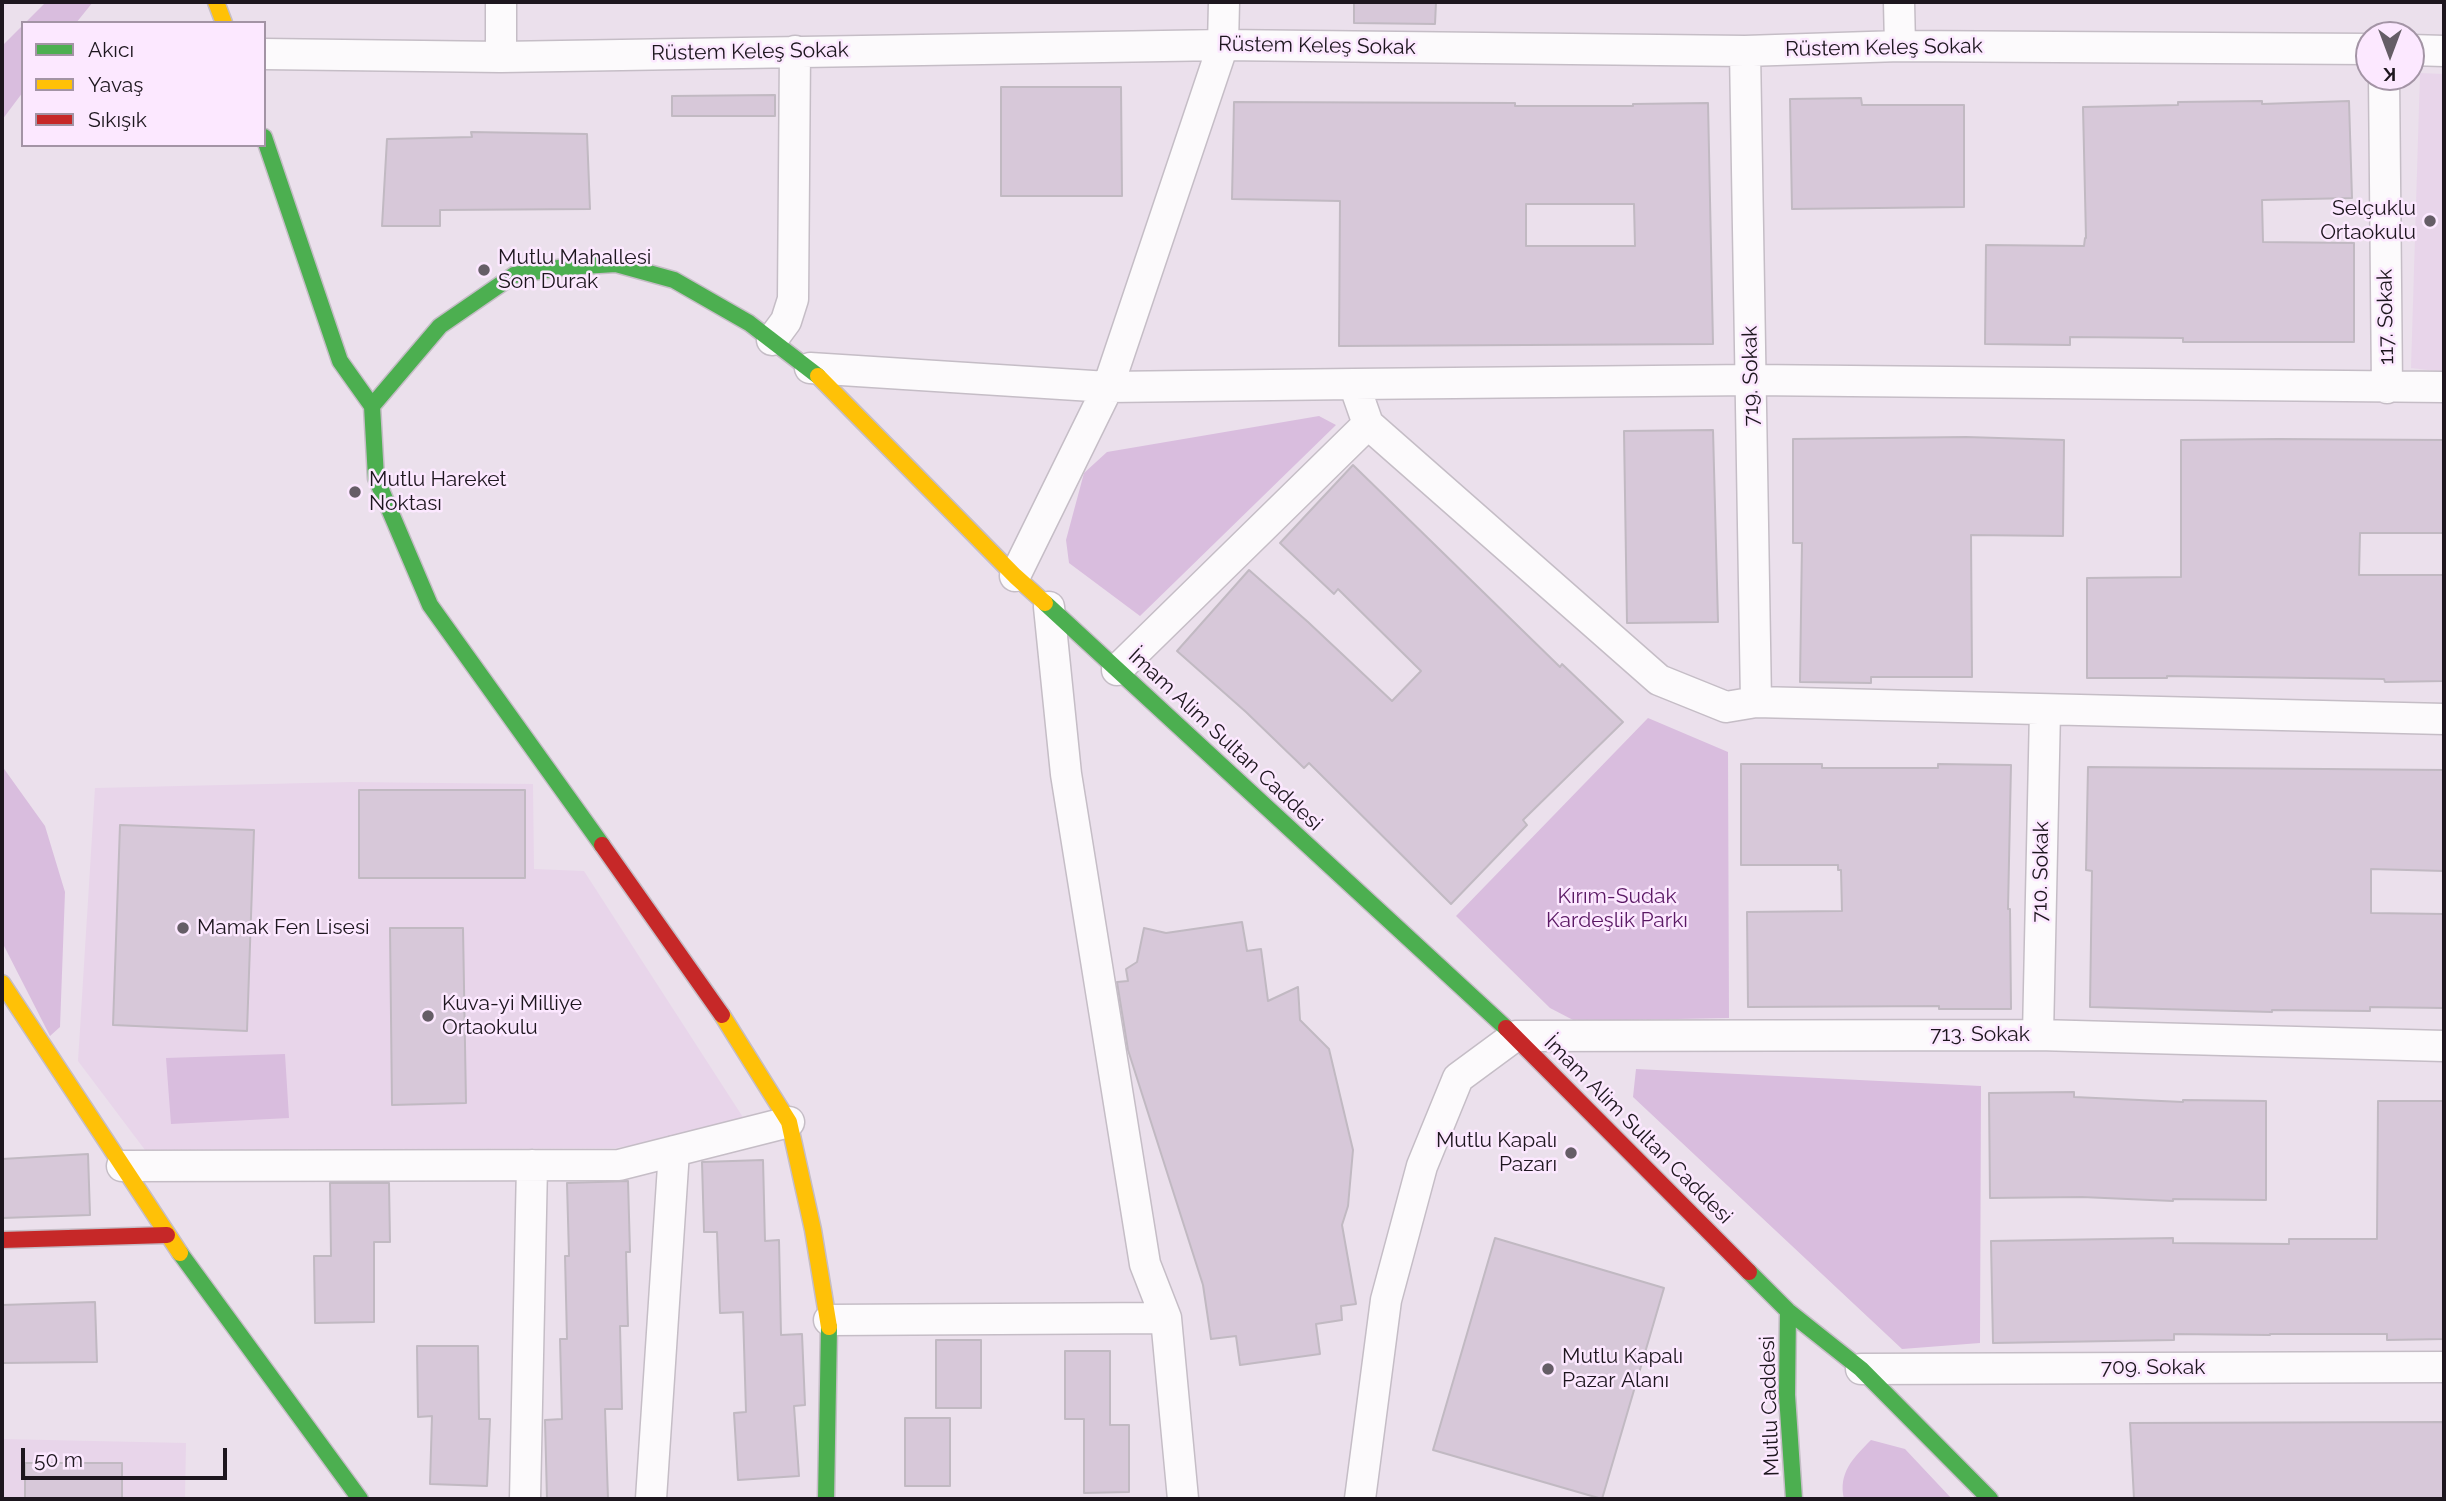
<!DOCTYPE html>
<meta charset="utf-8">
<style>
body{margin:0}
#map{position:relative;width:2446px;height:1501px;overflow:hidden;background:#ebe0ec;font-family:Raleway,sans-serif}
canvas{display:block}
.frame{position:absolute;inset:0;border:4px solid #1d161e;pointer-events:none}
.legend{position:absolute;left:21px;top:21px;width:245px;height:126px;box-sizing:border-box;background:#fce8ff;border:2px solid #a394a5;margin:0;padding:9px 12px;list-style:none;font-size:21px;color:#1d161e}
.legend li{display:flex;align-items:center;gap:14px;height:35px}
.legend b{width:35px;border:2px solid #a394a5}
.north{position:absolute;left:2355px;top:21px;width:70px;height:70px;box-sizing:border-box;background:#fce8ff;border:2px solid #a394a5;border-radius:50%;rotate:180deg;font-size:19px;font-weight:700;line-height:28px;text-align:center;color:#1d161e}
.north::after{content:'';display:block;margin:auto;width:24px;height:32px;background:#655d66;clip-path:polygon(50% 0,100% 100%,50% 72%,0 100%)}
.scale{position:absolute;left:21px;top:1448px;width:206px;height:32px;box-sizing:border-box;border:4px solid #1d161e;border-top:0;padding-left:9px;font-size:21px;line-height:24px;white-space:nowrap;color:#1d161e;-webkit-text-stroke:5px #fce8ff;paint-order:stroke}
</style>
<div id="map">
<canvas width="2446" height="1501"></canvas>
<div class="frame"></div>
<ul class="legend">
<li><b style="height:9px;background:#4caf50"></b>Akıcı</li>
<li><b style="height:9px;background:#ffc107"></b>Yavaş</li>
<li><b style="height:9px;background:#c62828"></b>Sıkışık</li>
</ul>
<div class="north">K</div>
<div class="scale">50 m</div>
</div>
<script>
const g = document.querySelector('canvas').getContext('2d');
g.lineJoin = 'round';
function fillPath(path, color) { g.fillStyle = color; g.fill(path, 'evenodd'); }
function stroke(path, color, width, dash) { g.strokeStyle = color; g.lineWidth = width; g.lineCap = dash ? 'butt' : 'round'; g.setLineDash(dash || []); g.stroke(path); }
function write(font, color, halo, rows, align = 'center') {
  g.font = font + ' Raleway,sans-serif'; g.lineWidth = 5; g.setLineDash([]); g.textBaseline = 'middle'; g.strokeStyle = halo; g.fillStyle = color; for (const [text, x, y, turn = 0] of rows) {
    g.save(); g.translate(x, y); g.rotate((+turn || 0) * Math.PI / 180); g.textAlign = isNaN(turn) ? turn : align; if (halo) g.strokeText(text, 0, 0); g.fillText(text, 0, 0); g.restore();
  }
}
fillPath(new Path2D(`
 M 2420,73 L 2444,74 L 2444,372 L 2411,368 Z
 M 351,782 L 533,784 L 534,869 L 584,871 L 748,1125 L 616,1148 L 145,1150 L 78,1061 L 95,788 Z
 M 2,1439 L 186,1443 L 185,1499 L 2,1499 Z`), '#e8d5ea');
fillPath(new Path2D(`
 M 46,2 L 93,2 L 76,23 L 25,23 Z
 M 23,25 L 23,92 L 2,120 L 2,46 Z
 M 1319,416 L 1336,425 L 1140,616 L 1069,563 L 1066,540 L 1084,473 L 1107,452 Z
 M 1648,718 L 1728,752 L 1729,1018 L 1575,1021 L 1550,1008 L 1456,916 Z
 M 2,766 L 45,826 L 65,892 L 60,1027 L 50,1036 L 2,942 Z
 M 285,1054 L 289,1118 L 171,1124 L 166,1058 Z
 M 1636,1069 L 1981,1086 L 1980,1343 L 1902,1349 L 1633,1097 Z
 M 1871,1440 L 1905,1449 L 1952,1499 L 1844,1499 C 1838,1473 1853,1458 1871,1440 Z`), '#d9bdde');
const building = new Path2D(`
 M 1354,2 L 1436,2 L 1435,24 L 1354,23 Z
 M 1001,87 L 1121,87 L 1122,196 L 1001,196 Z
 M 775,95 L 775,116 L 672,116 L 672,96 Z
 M 1861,98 L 1862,105 L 1964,105 L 1964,207 L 1792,209 L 1790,99 Z
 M 2262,101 L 2262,104 L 2349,101 L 2352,198 L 2262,200 L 2263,242 L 2354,243 L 2354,342 L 2183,342 L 2183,338 L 2070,337 L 2070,345 L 1985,344 L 1986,245 L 2084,246 L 2085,238 L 2086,238 L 2083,107 L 2178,105 L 2178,102 Z
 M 1234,102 L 1515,103 L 1515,106 L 1633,106 L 1633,104 L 1708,103 L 1713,344 L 1339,346 L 1340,201 L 1232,199 ZM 1526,204 L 1634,204 L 1635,246 L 1526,246 Z
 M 471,132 L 587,134 L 590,209 L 440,210 L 440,226 L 382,226 L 387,139 L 472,137 Z
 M 1713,430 L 1718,622 L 1627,623 L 1624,431 Z
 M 1966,437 L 2064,440 L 2063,536 L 1971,535 L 1972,677 L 1871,677 L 1871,683 L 1800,682 L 1802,543 L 1793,543 L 1793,439 Z
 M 2278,439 L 2444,440 L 2444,533 L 2360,533 L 2359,575 L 2444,575 L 2444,681 L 2385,682 L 2384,679 L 2167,676 L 2167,678 L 2087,678 L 2087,578 L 2181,577 L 2181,440 Z
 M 1353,465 L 1560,667 L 1562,664 L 1623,722 L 1523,820 L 1527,825 L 1451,904 L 1309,763 L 1304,768 L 1246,712 L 1177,651 L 1249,570 L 1308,622 L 1392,701 L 1421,671 L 1338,589 L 1334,594 L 1280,543 Z
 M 1741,764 L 1822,764 L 1822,768 L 1938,768 L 1938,764 L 2011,765 L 2008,909 L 2010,909 L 2011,1009 L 1939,1009 L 1939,1006 L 1748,1007 L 1747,912 L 1842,911 L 1841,870 L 1838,870 L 1838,865 L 1741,865 Z
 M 2088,767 L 2444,770 L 2444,871 L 2371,869 L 2371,913 L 2444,914 L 2444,1008 L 2370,1007 L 2370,1011 L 2272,1010 L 2272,1012 L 2090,1007 L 2092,871 L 2086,870 Z
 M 359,790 L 525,790 L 525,878 L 359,878 Z
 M 120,825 L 254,830 L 247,1031 L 113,1025 Z
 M 1242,922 L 1247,951 L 1261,949 L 1268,1001 L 1298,987 L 1300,1020 L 1329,1049 L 1353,1150 L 1348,1206 L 1342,1225 L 1356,1304 L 1341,1306 L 1342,1320 L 1316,1324 L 1320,1354 L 1240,1365 L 1236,1336 L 1211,1339 L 1203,1285 L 1128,1050 L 1117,982 L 1128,981 L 1126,969 L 1137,962 L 1144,928 L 1166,933 Z
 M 390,928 L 463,928 L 466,1103 L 392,1105 Z
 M 2074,1092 L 2074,1097 L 2183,1102 L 2183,1100 L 2266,1101 L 2266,1200 L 2173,1199 L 2173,1201 L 2082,1197 L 1990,1198 L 1989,1093 Z
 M 2378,1101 L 2444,1101 L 2444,1339 L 2387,1340 L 2387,1334 L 2270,1334 L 2270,1335 L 2174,1334 L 2174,1340 L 1993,1343 L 1991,1241 L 2173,1238 L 2173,1243 L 2289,1244 L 2289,1239 L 2377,1239 Z
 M 88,1154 L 90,1215 L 2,1218 L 2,1159 Z
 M 763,1160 L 765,1241 L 779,1240 L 781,1335 L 802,1334 L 805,1405 L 794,1406 L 799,1476 L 738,1480 L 734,1413 L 746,1412 L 743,1312 L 720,1313 L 717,1232 L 704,1232 L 702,1162 Z
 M 628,1181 L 630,1252 L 626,1252 L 628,1326 L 620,1326 L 622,1409 L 605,1409 L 608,1499 L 547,1499 L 545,1420 L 562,1419 L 560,1339 L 567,1339 L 565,1256 L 569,1256 L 567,1183 Z
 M 330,1183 L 389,1183 L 390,1242 L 374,1242 L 374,1322 L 315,1323 L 314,1256 L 331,1256 Z
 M 1495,1238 L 1664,1288 L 1602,1499 L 1433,1450 Z
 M 95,1302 L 97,1362 L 2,1363 L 2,1305 Z
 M 936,1340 L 981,1340 L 981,1408 L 936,1408 Z
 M 417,1346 L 478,1346 L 479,1419 L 490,1419 L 487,1486 L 430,1484 L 432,1416 L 418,1417 Z
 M 1065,1351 L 1110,1351 L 1110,1425 L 1129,1425 L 1129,1492 L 1084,1493 L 1084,1419 L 1065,1419 Z
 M 905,1418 L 950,1418 L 950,1486 L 905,1486 Z
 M 2444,1422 L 2444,1499 L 2134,1499 L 2130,1423 Z
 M 25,1463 L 122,1463 L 122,1499 L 25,1499 Z`);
fillPath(building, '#d7c8d9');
stroke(building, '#c1b9c2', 2);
const street = new Path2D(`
 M 501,2 L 501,57
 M 1899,2 L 1900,46
 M 2411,50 L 2444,51
 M 1745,51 L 1756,702
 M 264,54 L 501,57 L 1223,45 L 1745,51 L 1900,46 L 2369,49
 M 2384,77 L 2387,388
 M 772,340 L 786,321 L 793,299 L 795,51
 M 810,368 L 1108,387 L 1354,384 L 1368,424 L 1659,680 L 1726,707 L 1756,702 L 2444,719
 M 1354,384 L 1752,380 L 2444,387
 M 1015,576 L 1108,387 L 1223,45 L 1224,2
 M 1049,607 L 1066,774 L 1145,1264 L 1166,1318 L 1183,1499
 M 1117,670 L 1368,424
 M 2038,1035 L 2045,710
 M 122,1166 L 619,1165 L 789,1122
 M 829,1320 L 1166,1318
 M 1861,1369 L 2444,1367
 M 525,1499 L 532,1165
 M 651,1499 L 674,1151
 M 1360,1499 L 1386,1300 L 1422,1166 L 1458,1078 L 1515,1036 L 2038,1035 L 2444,1046`);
const fast = new Path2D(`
 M 264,137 L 340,361 L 372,406 L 376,478 L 430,605 L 602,845
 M 372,406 L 440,326 L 514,275 L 565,267 L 616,264 L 674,280 L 749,323 L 818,376
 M 1045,603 L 1506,1028
 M 180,1253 L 360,1499
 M 1749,1272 L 1788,1311 L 1861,1369 L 1990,1499
 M 1788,1311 L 1787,1395 L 1794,1499
 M 826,1499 L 829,1327`);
const slow = new Path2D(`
 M 216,2 L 224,23
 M 818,376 L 1015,576 L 1045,603
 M 2,983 L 180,1253
 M 722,1015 L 789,1122 L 813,1230 L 829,1327`);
const jam = new Path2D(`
 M 602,845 L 722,1015
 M 1506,1028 L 1749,1272
 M 2,1240 L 167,1235`);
stroke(street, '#c5bdc6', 33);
stroke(fast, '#c5bdc6', 19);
stroke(slow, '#c5bdc6', 19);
stroke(jam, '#c5bdc6', 19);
stroke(street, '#fcfafc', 30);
stroke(fast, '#4caf50', 16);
stroke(slow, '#ffc107', 16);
stroke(jam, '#c62828', 16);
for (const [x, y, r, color] of [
 [2430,221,7,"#655d66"],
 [484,270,7,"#655d66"],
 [355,492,7,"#655d66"],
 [183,928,7,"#655d66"],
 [428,1016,7,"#655d66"],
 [1571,1153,7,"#655d66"],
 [1548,1369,7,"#655d66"]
]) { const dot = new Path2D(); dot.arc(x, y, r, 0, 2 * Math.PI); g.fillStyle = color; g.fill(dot); stroke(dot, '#fce8ff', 2.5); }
write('21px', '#1d161e', '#fce8ff', [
 ["Rüstem Keleş Sokak",1317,46,1],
 ["Rüstem Keleş Sokak",1884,48,-1],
 ["Rüstem Keleş Sokak",750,52,-1],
 ["117. Sokak",2386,317,-91],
 ["719. Sokak",1751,376,-91],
 ["İmam Alim Sultan Caddesi",1225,740,43],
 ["710. Sokak",2041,872,-89],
 ["713. Sokak",1980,1035],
 ["İmam Alim Sultan Caddesi",1638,1130,45],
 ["709. Sokak",2153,1368],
 ["Mutlu Caddesi",1770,1406,-92]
]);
write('21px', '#1d161e', '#fce8ff', [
 ["Selçuklu",2416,209,"right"],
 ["Ortaokulu",2416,233,"right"],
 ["Mutlu Mahallesi",498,258],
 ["Son Durak",498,282],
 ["Mutlu Hareket",369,480],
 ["Noktası",369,504],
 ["Mamak Fen Lisesi",197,928],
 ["Kuva-yi Milliye",442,1004],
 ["Ortaokulu",442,1028],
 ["Mutlu Kapalı",1557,1141,"right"],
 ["Pazarı",1557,1165,"right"],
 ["Mutlu Kapalı",1562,1357],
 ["Pazar Alanı",1562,1381]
], 'left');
write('21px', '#5a1864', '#fce8ff', [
 ["Kırım-Sudak",1617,897],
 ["Kardeşlik Parkı",1617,921]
]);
</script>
